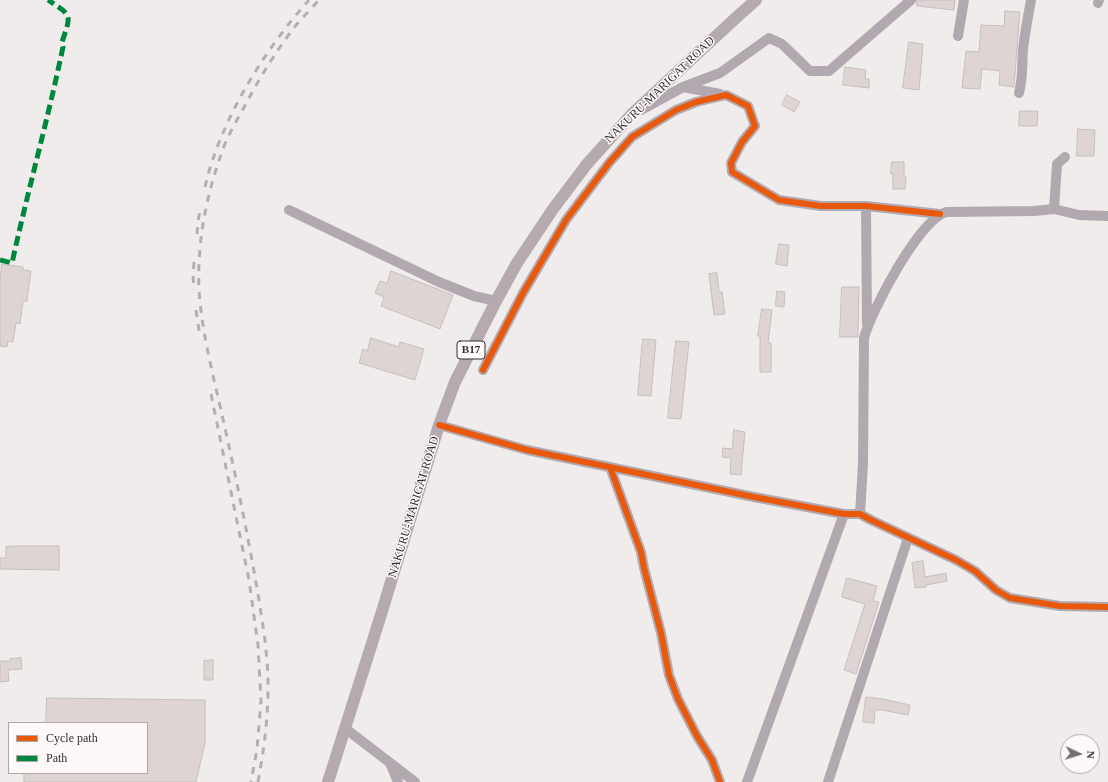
<!DOCTYPE html>
<style>
body{margin:0}
#map{position:relative;width:1108px;height:782px;overflow:hidden;background:#f0ecec;font-family:Georgia,serif}
canvas{display:block}
.legend{position:absolute;left:8px;top:722px;width:140px;height:52px;box-sizing:border-box;background:#fff8f9;border:1px solid #ada8a8;margin:0;padding:5px 7px;list-style:none;font-size:12px;color:#322f2f}
.legend li{display:flex;align-items:center;gap:8px;height:20px}
.legend b{width:20px;border:1px solid #ada8a8}
.north{position:absolute;left:1060px;top:734px;width:40px;height:40px;box-sizing:border-box;background:#fff8f9;border:1px solid #ada8a8;border-radius:50%;rotate:94deg;font-size:11px;font-weight:700;line-height:16px;text-align:center;color:#322f2f}
.north::after{content:'';display:block;margin:auto;width:14px;height:18px;background:#747171;clip-path:polygon(50% 0,100% 100%,50% 72%,0 100%)}
</style>
<div id="map">
<canvas width="1108" height="782"></canvas>
<ul class="legend">
<li><b style="height:5px;background:#e8590c"></b>Cycle path</li>
<li><b style="height:5px;background:#00873e"></b>Path</li>
</ul>
<div class="north">N</div>
</div>
<script>
const g = document.querySelector('canvas').getContext('2d');
g.lineJoin = 'round';
function fillPath(path, color) { g.fillStyle = color; g.fill(path, 'evenodd'); }
function stroke(path, color, width, dash) { g.strokeStyle = color; g.lineWidth = width; g.lineCap = dash ? 'butt' : 'round'; g.setLineDash(dash || []); g.stroke(path); }
function write(font, color, halo, rows, align = 'center') {
  g.font = font + ' Georgia,serif'; g.lineWidth = 3; g.setLineDash([]); g.textBaseline = 'middle'; g.strokeStyle = halo; g.fillStyle = color; for (const [text, x, y, turn = 0] of rows) {
    g.save(); g.translate(x, y); g.rotate((+turn || 0) * Math.PI / 180); g.textAlign = isNaN(turn) ? turn : align; if (halo) g.strokeText(text, 0, 0); g.fillText(text, 0, 0); g.restore();
  }
}
const building = new Path2D(`
 M 917,0 L 955,0 L 954,10 L 917,6 Z
 M 1005,11 L 1020,12 L 1014,87 L 999,85 L 1000,71 L 982,69 L 980,89 L 962,88 L 966,51 L 979,52 L 981,25 L 1004,26 Z
 M 909,42 L 923,44 L 919,90 L 903,88 Z
 M 845,67 L 866,70 L 865,79 L 869,79 L 869,88 L 843,85 Z
 M 787,95 L 800,102 L 794,112 L 782,105 Z
 M 1020,111 L 1038,111 L 1037,126 L 1019,126 Z
 M 1078,129 L 1095,130 L 1094,156 L 1077,156 Z
 M 892,162 L 904,162 L 904,177 L 906,177 L 905,189 L 893,189 L 893,174 L 891,174 Z
 M 779,244 L 789,245 L 787,266 L 776,264 Z
 M 2,264 L 23,267 L 23,270 L 31,271 L 27,301 L 23,301 L 20,324 L 16,323 L 13,342 L 8,341 L 7,347 L 0,346 L 0,279 Z
 M 391,271 L 453,295 L 440,329 L 381,306 L 384,297 L 375,293 L 380,281 L 387,283 Z
 M 717,273 L 719,292 L 722,292 L 725,314 L 714,315 L 709,274 Z
 M 842,287 L 859,287 L 858,337 L 840,337 Z
 M 777,291 L 785,292 L 784,307 L 776,306 Z
 M 762,309 L 772,310 L 768,343 L 771,343 L 771,372 L 760,372 L 760,336 L 758,336 Z
 M 371,338 L 399,347 L 400,342 L 424,349 L 415,380 L 359,363 L 363,349 L 367,351 Z
 M 643,339 L 656,340 L 651,396 L 638,395 Z
 M 676,341 L 689,342 L 681,419 L 668,418 Z
 M 734,430 L 745,432 L 741,475 L 730,474 L 731,458 L 722,457 L 723,448 L 732,449 Z
 M 13,546 L 59,546 L 59,570 L 0,569 L 0,558 L 6,558 L 6,547 Z
 M 923,561 L 925,577 L 946,573 L 947,581 L 926,585 L 926,587 L 915,588 L 912,563 Z
 M 847,578 L 877,586 L 873,601 L 879,602 L 856,674 L 844,670 L 865,604 L 842,597 Z
 M 21,658 L 22,669 L 8,670 L 9,681 L 0,682 L 0,661 L 10,661 L 10,659 Z
 M 213,660 L 213,680 L 204,680 L 204,661 Z
 M 866,697 L 883,699 L 910,705 L 908,715 L 882,710 L 875,710 L 874,723 L 863,722 Z
 M 47,698 L 205,700 L 205,743 L 196,782 L 24,782 L 24,773 L 147,773 L 147,723 L 46,723 Z`);
fillPath(building, '#ded4d3');
stroke(building, '#c3c0bf', 1);
stroke(new Path2D(`
 M 1098,3 L 1099,0
 M 958,36 L 964,0
 M 683,87 L 720,94
 M 1019,93 C 1023,78 1022,64 1023,49 C 1025,33 1028,16 1031,0
 M 641,110 L 683,87 L 720,73 L 769,38 L 782,44 L 810,71 L 829,71 L 911,0
 M 866,206 L 867,324
 M 1054,209 L 1057,164 L 1065,157
 M 289,210 L 439,282 L 474,296 L 496,301
 M 483,370 L 523,293 L 566,220 L 609,163 L 632,137 L 676,110 L 696,102 L 726,95 L 748,106 L 755,126 L 742,142 L 731,163 L 732,172 L 779,200 L 821,206 L 866,206 L 940,214
 M 439,425 L 527,450 L 754,497 L 844,514 L 860,514 L 871,520 L 956,560 L 975,571 L 996,590 L 1010,598 L 1060,606 L 1108,607
 M 610,467 L 641,552 L 644,568 L 661,633 L 669,675 L 678,699 L 697,736 L 712,760 L 720,782
 M 860,514 L 863,464 L 864,338 C 871,311 919,220 946,212 L 1034,211 L 1054,209 L 1079,215 L 1108,216
 M 346,729 L 415,782
 M 391,765 L 398,782
 M 747,782 L 844,514
 M 828,782 L 908,538`), '#b2a8af', 10);
stroke(new Path2D(`
 M 328,782 L 379,621 L 439,425 L 455,382 L 496,301 L 517,263 L 553,209 L 587,164 L 632,114 L 739,15 L 756,0`), '#b4aab0', 12);
stroke(new Path2D(`
 M 205,187 C 220,121 264,50 309,0
 M 197,234 L 198,221 L 201,206
 M 194,262 L 193,275 L 194,290
 M 196,310 L 200,337
 M 211,394 L 249,580 L 258,645 L 261,701 L 257,749 L 251,782
 M 258,782 C 266,739 271,694 266,651 C 265,636 262,621 260,606 C 250,546 238,487 225,428 C 215,382 202,336 199,290 C 197,243 206,196 222,152 C 228,134 239,117 248,100 C 262,74 278,48 297,24 C 304,16 312,8 319,0`), '#b4aeb1', 3, [7, 7]);
stroke(new Path2D(`
 M 0,260 L 12,263 C 28,190 48,119 63,47 L 62,42 C 71,15 73,16 48,0`), '#00873e', 5, [10, 5]);
stroke(new Path2D(`
 M 483,370 L 523,293 L 566,220 L 609,163 L 632,137 L 676,110 L 696,102 L 726,95 L 748,106 L 755,126 L 742,142 L 731,163 L 732,172 L 779,200 L 821,206 L 866,206 L 940,214
 M 439,425 L 527,450 L 754,497 L 844,514 L 860,514 L 871,520 L 956,560 L 975,571 L 996,590 L 1010,598 L 1060,606 L 1108,607
 M 610,467 L 641,552 L 644,568 L 661,633 L 669,675 L 678,699 L 697,736 L 712,760 L 720,782`), '#e8590c', 6);
for (const [x, y, w] of [
 [471,350,28]
]) { const box = new Path2D(); box.roundRect(x - w / 2, y - 9, w, 18, 3); g.fillStyle = '#fff8f9'; g.fill(box); stroke(box, '#322f2f', 1); }
write('bold 11px', '#322f2f', null, [
 ["B17",471,350]
]);
write('12px', '#322f2f', '#fff8f9', [
 ["NAKURU-MARIGAT ROAD",660,90,-44],
 ["NAKURU-MARIGAT ROAD",414,507,-73]
]);
</script>
